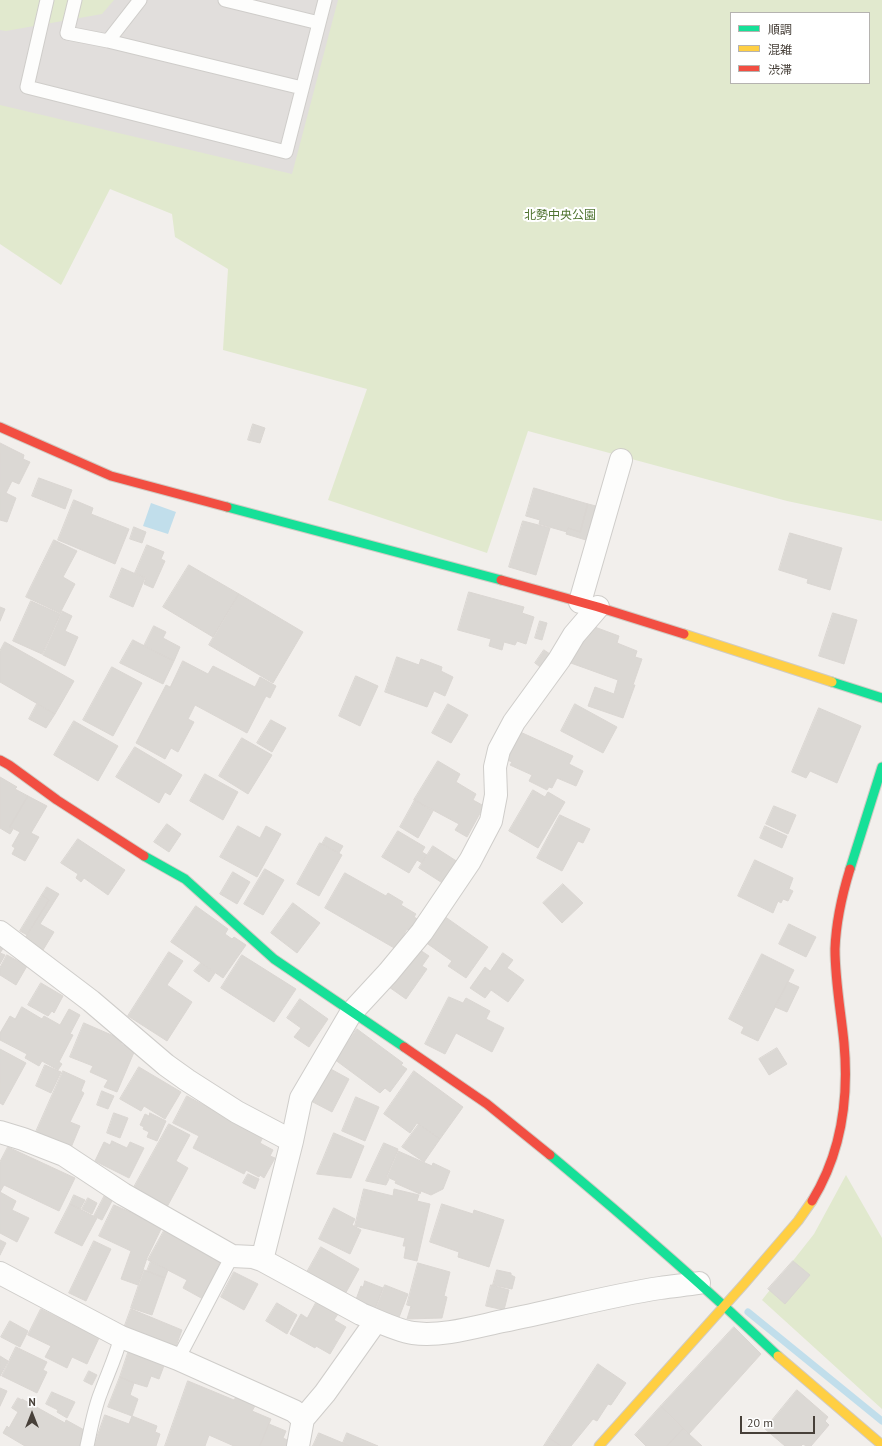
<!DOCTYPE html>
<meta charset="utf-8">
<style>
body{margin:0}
#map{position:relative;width:882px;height:1446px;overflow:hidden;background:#f2efec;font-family:"PT Sans","Noto Sans JP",sans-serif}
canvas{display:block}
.legend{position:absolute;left:730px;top:12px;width:140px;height:72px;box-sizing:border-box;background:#fff;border:1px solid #b5b3b0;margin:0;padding:5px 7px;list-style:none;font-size:12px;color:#474039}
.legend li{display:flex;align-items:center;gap:8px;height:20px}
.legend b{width:20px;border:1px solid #b5b3b0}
.north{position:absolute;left:12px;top:1394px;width:40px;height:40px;-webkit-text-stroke:3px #fff;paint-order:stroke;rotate:0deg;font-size:11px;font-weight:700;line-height:16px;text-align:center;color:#474039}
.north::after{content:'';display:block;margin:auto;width:14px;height:18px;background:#474039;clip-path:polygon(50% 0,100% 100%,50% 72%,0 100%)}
.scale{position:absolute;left:740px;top:1416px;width:75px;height:18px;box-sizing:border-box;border:2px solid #474039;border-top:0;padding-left:5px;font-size:12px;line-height:14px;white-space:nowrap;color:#474039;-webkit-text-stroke:3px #fff;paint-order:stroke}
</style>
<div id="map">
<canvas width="882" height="1446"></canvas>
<ul class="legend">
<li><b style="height:5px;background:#16e098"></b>順調</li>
<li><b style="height:5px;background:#ffcf43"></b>混雑</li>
<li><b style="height:5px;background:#f24e42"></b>渋滞</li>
</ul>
<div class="north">N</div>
<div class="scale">20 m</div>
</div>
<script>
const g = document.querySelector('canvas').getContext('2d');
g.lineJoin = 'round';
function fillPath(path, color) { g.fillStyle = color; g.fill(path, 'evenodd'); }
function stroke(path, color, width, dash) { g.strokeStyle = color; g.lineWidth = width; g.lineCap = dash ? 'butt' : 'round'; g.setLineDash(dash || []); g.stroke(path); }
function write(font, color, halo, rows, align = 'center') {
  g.font = font + ' "PT Sans","Noto Sans JP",sans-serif'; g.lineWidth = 4; g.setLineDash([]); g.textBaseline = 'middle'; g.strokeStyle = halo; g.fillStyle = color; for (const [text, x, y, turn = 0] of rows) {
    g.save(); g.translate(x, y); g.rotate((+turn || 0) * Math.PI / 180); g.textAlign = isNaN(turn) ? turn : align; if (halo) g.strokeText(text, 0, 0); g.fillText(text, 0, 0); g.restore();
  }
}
fillPath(new Path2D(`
 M 0,0 L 882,0 L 882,521 L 787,501 L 528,431 L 487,553 L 328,500 L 367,389 L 223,350 L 228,269 L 175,237 L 172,214 L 110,189 L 61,285 L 0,244 ZM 731,13 L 869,13 L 869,83 L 731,83 Z
 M 846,1175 L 882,1238 L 882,1409 L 762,1300 L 814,1234 Z`), '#e1e9ce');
fillPath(new Path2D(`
 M 114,0 L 338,0 L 292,174 L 0,105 L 0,30 L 6,31 L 102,14 Z`), '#e1dedc');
fillPath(new Path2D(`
 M 151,503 L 176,512 L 168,534 L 143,526 Z`), '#c1deeb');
stroke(new Path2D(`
 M 748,1312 L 882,1421`), '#c1deeb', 7);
const building = new Path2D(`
 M 253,424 L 265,428 L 260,443 L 248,440 Z
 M 0,443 L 24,455 L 23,459 L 30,462 L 19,484 L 12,481 L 6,493 L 16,498 L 7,522 L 0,520 Z
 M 39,478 L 72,490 L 65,509 L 32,496 Z
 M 534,488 L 588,504 L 580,532 L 568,528 L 567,532 L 539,524 L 540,520 L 526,516 Z
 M 74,500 L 93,508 L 91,514 L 129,529 L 115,564 L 58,540 Z
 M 588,504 L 596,506 L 586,540 L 566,534 L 568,528 L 580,532 Z
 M 523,521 L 550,528 L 536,575 L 509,567 Z
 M 134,527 L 146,532 L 142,543 L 130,539 Z
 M 790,533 L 842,548 L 830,590 L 807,583 L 808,579 L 779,570 Z
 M 54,540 L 77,551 L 63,577 L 75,584 L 60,613 L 26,597 Z
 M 147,545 L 164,552 L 161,559 L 165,561 L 153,588 L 144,584 L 146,578 L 135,573 Z
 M 189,565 L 239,594 L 213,637 L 163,607 Z
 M 122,568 L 145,578 L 133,607 L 110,597 Z
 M 469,592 L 524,607 L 522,613 L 534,617 L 526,644 L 517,641 L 515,645 L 504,642 L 502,650 L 489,646 L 491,639 L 458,630 Z
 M 239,594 L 303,632 L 273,683 L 209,645 Z
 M 31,601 L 60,614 L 42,654 L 13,641 Z
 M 0,607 L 5,609 L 0,621 Z
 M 62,611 L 72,616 L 65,631 L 78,637 L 65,666 L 43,655 Z
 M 833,613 L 857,620 L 844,664 L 819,656 Z
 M 540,621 L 547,623 L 542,640 L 535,638 Z
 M 154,626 L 166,632 L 163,638 L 180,647 L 174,661 L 144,646 Z
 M 592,626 L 619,636 L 617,643 L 637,651 L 635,657 L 642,659 L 633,685 L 635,685 L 623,718 L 588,706 L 595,687 L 614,694 L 618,680 L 568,662 Z
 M 133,640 L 174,661 L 163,684 L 120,663 Z
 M 5,642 L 74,681 L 55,714 L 0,682 L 0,651 Z
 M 544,650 L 553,656 L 544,670 L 535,663 Z
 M 397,657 L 419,665 L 421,659 L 442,667 L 441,671 L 453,677 L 445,696 L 434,691 L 427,707 L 385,692 Z
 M 183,661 L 208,674 L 213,666 L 255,687 L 260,677 L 276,686 L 270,698 L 266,696 L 247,733 L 195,705 L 188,719 L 194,722 L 178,752 L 171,748 L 165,759 L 136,743 L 166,685 L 170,687 Z
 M 112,667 L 142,683 L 113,736 L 83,720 Z
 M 356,676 L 378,686 L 360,726 L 339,716 Z
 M 37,704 L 55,714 L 46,728 L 29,719 Z
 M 448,704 L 468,715 L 451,743 L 432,733 Z
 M 575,704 L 617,727 L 603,753 L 561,731 Z
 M 819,708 L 861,726 L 837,783 L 810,771 L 806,778 L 792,772 Z
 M 271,720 L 286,728 L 272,752 L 257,743 Z
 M 74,721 L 118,746 L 98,781 L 54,755 Z
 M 518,731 L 573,756 L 569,764 L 583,771 L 576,786 L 557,778 L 552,788 L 549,787 L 547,790 L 529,781 L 532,775 L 510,765 L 512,762 L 505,759 Z
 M 242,738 L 272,755 L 248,794 L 219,776 Z
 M 135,747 L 182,775 L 170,795 L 165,792 L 159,803 L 116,777 Z
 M 438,761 L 460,774 L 456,782 L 476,794 L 473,800 L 484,806 L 467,837 L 455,830 L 459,824 L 414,800 Z
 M 205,774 L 238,792 L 223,820 L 190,801 Z
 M 0,777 L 17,787 L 15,789 L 28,796 L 10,827 L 13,829 L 10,834 L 0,828 Z
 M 533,790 L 545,797 L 548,792 L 565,802 L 538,848 L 509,831 Z
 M 28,796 L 47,806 L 31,833 L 39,837 L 25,861 L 12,854 L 15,848 L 12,846 L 20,832 L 10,827 Z
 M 415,800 L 433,811 L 418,838 L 400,827 Z
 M 774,806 L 796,815 L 788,834 L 766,824 Z
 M 560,815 L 590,829 L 583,843 L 578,841 L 562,871 L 537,858 Z
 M 167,824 L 181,834 L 169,852 L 154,842 Z
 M 238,826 L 260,838 L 266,826 L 281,834 L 257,877 L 220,857 Z
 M 765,826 L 787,836 L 782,848 L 760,838 Z
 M 398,831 L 425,847 L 422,852 L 427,855 L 422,863 L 417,860 L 409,873 L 382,857 Z
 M 326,837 L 343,846 L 339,853 L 322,844 Z
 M 78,839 L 125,870 L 108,895 L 84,878 L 81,882 L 76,878 L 78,874 L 61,863 Z
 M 320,843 L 342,855 L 319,896 L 297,884 Z
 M 433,846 L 458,862 L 444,884 L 419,868 Z
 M 755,860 L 793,878 L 789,889 L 793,891 L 788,901 L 783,899 L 781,903 L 778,901 L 773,913 L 738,896 Z
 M 265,869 L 284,880 L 263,915 L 244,904 Z
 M 233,872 L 250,882 L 237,904 L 220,894 Z
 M 345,873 L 386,896 L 388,893 L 403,902 L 401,905 L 416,914 L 414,917 L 419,920 L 411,932 L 407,929 L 396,949 L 325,908 Z
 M 563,884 L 583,903 L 562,923 L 543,903 Z
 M 47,887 L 59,894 L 40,924 L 54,932 L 43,950 L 25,938 L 49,900 L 42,895 Z
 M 42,895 L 49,900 L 27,935 L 20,931 Z
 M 293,903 L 320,923 L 297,953 L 271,933 Z
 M 196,906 L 228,929 L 225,934 L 232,939 L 234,937 L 246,945 L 223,978 L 171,942 Z
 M 444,916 L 488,947 L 466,978 L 448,966 L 452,961 L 425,942 Z
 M 789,924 L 816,937 L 806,957 L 779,944 Z
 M 0,944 L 4,947 L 0,953 L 5,955 L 0,964 Z
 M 420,950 L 429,956 L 422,966 L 427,969 L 406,999 L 389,987 L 410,957 L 413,960 Z
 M 169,952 L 183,961 L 167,985 L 192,1002 L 167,1041 L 128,1016 Z
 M 503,953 L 513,960 L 507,968 L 524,980 L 508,1002 L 491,990 L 485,998 L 470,988 L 485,967 L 490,971 Z
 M 762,954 L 794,970 L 758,1041 L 741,1033 L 744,1027 L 729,1019 Z
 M 7,955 L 27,966 L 16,985 L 0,975 L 0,968 Z
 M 242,955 L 296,989 L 274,1022 L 221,988 Z
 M 201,963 L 215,973 L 209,982 L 194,971 Z
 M 788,982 L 799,987 L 787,1012 L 775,1007 Z
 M 41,983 L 63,996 L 54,1013 L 52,1011 L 48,1016 L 28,1005 Z
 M 449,997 L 463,1003 L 466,998 L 490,1011 L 486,1019 L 504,1028 L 492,1052 L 456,1033 L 445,1054 L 425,1044 Z
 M 300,999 L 328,1019 L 309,1047 L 294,1037 L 301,1028 L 287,1018 Z
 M 22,1007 L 42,1019 L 44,1016 L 60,1025 L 69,1009 L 80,1015 L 70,1034 L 73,1035 L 59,1062 L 62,1064 L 58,1070 L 42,1061 L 39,1066 L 25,1058 L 27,1054 L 0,1040 L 0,1033 L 10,1016 L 15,1019 Z
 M 84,1023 L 123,1040 L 121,1044 L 135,1050 L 117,1092 L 104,1087 L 108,1080 L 90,1072 L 93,1066 L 70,1057 Z
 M 357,1029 L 403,1063 L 401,1065 L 407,1069 L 390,1092 L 385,1088 L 380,1093 L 334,1059 Z
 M 777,1048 L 787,1064 L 769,1075 L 759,1059 Z
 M 0,1049 L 26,1063 L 3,1105 L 0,1103 Z
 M 45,1065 L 61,1072 L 51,1093 L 36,1086 Z
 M 139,1067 L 181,1092 L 165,1119 L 144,1106 L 141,1111 L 120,1099 Z
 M 327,1067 L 349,1079 L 332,1112 L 309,1100 Z
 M 63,1071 L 85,1081 L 81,1091 L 84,1093 L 70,1122 L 80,1126 L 70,1150 L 35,1134 Z
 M 414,1071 L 463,1107 L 440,1139 L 417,1123 L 410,1133 L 384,1114 Z
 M 102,1091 L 114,1096 L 108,1109 L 97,1105 Z
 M 187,1096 L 263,1137 L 260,1143 L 273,1150 L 270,1156 L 275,1158 L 264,1178 L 260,1175 L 259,1177 L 246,1170 L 244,1174 L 193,1148 L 199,1136 L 173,1123 Z
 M 356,1097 L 379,1107 L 365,1141 L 342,1131 Z
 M 114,1113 L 128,1118 L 120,1138 L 107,1133 Z
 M 150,1113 L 166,1121 L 157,1141 L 147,1137 L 149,1132 L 143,1129 L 144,1127 L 140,1125 L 145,1114 L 149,1116 Z
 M 169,1124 L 190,1135 L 176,1161 L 188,1168 L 167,1207 L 133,1189 Z
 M 419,1124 L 440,1139 L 424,1162 L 402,1147 Z
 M 334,1133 L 364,1146 L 351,1178 L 317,1174 Z
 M 112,1141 L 127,1148 L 130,1142 L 144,1148 L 129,1178 L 95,1161 L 104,1142 L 110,1145 Z
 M 384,1143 L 398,1149 L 386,1177 L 389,1179 L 386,1185 L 366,1181 Z
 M 8,1147 L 75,1178 L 59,1211 L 4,1185 L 0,1192 L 0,1162 Z
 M 398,1151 L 432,1166 L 433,1163 L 450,1171 L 443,1189 L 431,1195 L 421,1191 L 420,1194 L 395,1183 L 396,1181 L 387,1177 Z
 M 248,1174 L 259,1179 L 255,1189 L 243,1183 Z
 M 364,1189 L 393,1196 L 394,1189 L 419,1195 L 417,1201 L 430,1204 L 417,1261 L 404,1258 L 406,1246 L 403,1246 L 405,1238 L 355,1226 Z
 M 0,1192 L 16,1201 L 12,1210 L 29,1218 L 17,1242 L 0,1233 Z
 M 74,1195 L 85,1200 L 80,1209 L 70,1204 Z
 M 105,1195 L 113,1199 L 102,1220 L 94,1216 Z
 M 88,1198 L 97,1203 L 92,1214 L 82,1209 Z
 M 70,1204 L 97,1218 L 82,1246 L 55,1233 Z
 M 442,1204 L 473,1214 L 474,1210 L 504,1220 L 489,1267 L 458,1257 L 459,1252 L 430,1242 Z
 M 114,1205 L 130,1212 L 131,1210 L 162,1227 L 147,1258 L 138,1285 L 121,1279 L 131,1251 L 99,1236 Z
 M 334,1208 L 355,1219 L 352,1225 L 361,1230 L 350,1254 L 319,1239 Z
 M 165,1229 L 216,1259 L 220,1263 L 203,1299 L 183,1288 L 187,1280 L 148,1260 Z
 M 0,1240 L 6,1243 L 0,1255 Z
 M 94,1241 L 111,1249 L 86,1301 L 69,1293 Z
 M 321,1247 L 359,1269 L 344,1296 L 306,1274 Z
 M 151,1261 L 168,1270 L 165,1278 L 147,1271 Z
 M 793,1261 L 810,1275 L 785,1304 L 768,1289 Z
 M 418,1263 L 450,1272 L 444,1296 L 447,1297 L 442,1318 L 407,1319 L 411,1306 L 407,1305 Z
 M 144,1270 L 165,1278 L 152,1315 L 131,1308 Z
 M 497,1270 L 511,1273 L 511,1275 L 515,1277 L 512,1289 L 493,1285 Z
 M 234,1272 L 258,1284 L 244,1310 L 221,1297 Z
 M 365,1281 L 383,1288 L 374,1311 L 355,1302 L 361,1286 L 363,1287 Z
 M 385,1285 L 408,1294 L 398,1320 L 375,1310 Z
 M 491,1285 L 509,1290 L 504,1310 L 486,1306 Z
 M 317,1301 L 338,1314 L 334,1320 L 346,1327 L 330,1354 L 316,1346 L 315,1348 L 290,1334 L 301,1314 L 307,1318 Z
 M 277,1303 L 297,1315 L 287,1334 L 266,1321 Z
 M 41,1309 L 99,1338 L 87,1364 L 72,1357 L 67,1368 L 45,1357 L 51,1346 L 28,1335 Z
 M 131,1309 L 182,1330 L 175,1349 L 124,1328 Z
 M 10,1321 L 28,1331 L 20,1347 L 1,1337 Z
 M 734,1327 L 761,1354 L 689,1434 L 661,1406 Z
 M 16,1347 L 47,1362 L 43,1370 L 47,1372 L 37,1393 L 2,1376 Z
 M 129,1350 L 165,1363 L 159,1379 L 151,1376 L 147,1387 L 134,1383 L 120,1377 Z
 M 0,1356 L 8,1361 L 0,1376 Z
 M 598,1364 L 626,1383 L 611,1405 L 608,1404 L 597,1421 L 593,1419 L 571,1446 L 561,1446 L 549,1438 Z
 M 89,1371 L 97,1375 L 92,1385 L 84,1381 Z
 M 120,1377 L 134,1383 L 130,1395 L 138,1399 L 132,1416 L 108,1407 Z
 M 188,1381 L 234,1400 L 236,1397 L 255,1406 L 252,1411 L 271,1419 L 260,1446 L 234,1446 L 209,1435 L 205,1446 L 165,1446 Z
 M 0,1388 L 7,1391 L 0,1406 Z
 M 797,1390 L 828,1417 L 825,1421 L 829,1425 L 811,1446 L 806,1446 L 803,1444 L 801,1446 L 785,1446 L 765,1429 Z
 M 52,1392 L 75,1402 L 67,1418 L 57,1412 L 58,1410 L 46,1404 Z
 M 18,1398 L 22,1400 L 22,1399 L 65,1423 L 66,1420 L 86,1431 L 82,1437 L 84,1438 L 80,1446 L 25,1446 L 3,1433 L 7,1426 L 9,1428 L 18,1412 L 12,1408 Z
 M 661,1406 L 683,1429 L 667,1446 L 646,1446 L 635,1435 Z
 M 105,1415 L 129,1424 L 132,1416 L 157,1426 L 155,1432 L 160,1434 L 156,1446 L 94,1446 Z
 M 269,1424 L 286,1431 L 283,1438 L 289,1441 L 287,1446 L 260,1446 Z
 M 683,1429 L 689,1434 L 702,1446 L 667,1446 Z
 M 319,1433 L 343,1443 L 349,1446 L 313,1446 Z
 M 347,1433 L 378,1446 L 349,1446 L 343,1443 Z
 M 549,1438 L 561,1446 L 544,1446 Z`);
fillPath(building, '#dbd8d4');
stroke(building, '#dad6d2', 1);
const lane = new Path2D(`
 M 47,0 L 27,87 L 286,152 L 325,0
 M 75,0 L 67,33 L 108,41 L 140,0
 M 225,0 L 319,23
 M 108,41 L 302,88
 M 178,1359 L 232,1256
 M 87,1446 C 91,1428 94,1409 101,1392 C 108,1373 116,1356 121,1337`);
const street = new Path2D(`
 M 580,602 L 621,460
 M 0,932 L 91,1001 L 166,1065 L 187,1080 L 237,1112 L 292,1141
 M 0,1132 L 23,1139 L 64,1155 L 123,1194 L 232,1256 L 253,1257 L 262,1260 L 361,1314 C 375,1320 398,1331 413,1333 C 441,1337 475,1327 503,1321 C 555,1311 607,1296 660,1288 C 673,1286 686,1285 699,1283
 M 262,1260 L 292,1141 L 301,1098 L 351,1013 L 388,973 L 422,932 L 470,861 L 491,821 L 496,795 L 495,767 L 499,750 L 514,722 L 559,660 L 574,635 L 598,607
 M 0,1273 L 121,1337 L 178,1359 L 294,1411 L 303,1419 L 298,1446
 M 303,1419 L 325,1393 L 376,1321`);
const fast = new Path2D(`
 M 227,507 L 501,580
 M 832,682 L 882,698
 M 144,856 L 185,879 L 274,959 L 404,1047
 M 850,869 L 882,767
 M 550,1155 C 628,1220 704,1286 778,1356`);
const slow = new Path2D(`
 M 684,634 L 832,682
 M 778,1356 L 882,1445
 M 599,1446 L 744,1284 L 798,1221 L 812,1201`);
const jam = new Path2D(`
 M 0,427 L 111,476 L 227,507
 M 501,580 L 598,607 L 684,634
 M 0,760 L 9,765 L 57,800 L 144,856
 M 404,1047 L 487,1104 L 550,1155
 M 812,1201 C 841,1154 849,1098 844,1043 C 841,1012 835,981 835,949 C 836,921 842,895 850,869`);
stroke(lane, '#cfcdca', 15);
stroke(street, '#cfcdca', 24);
stroke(fast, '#d0cbc3', 11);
stroke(slow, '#d0cbc3', 11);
stroke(jam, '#d0cbc3', 11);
stroke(lane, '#fdfdfc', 13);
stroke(street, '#fdfdfc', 22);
stroke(fast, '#16e098', 9);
stroke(slow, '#ffcf43', 9);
stroke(jam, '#f24e42', 9);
write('12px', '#4f7430', '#fff', [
 ["北勢中央公園",560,216]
]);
</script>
